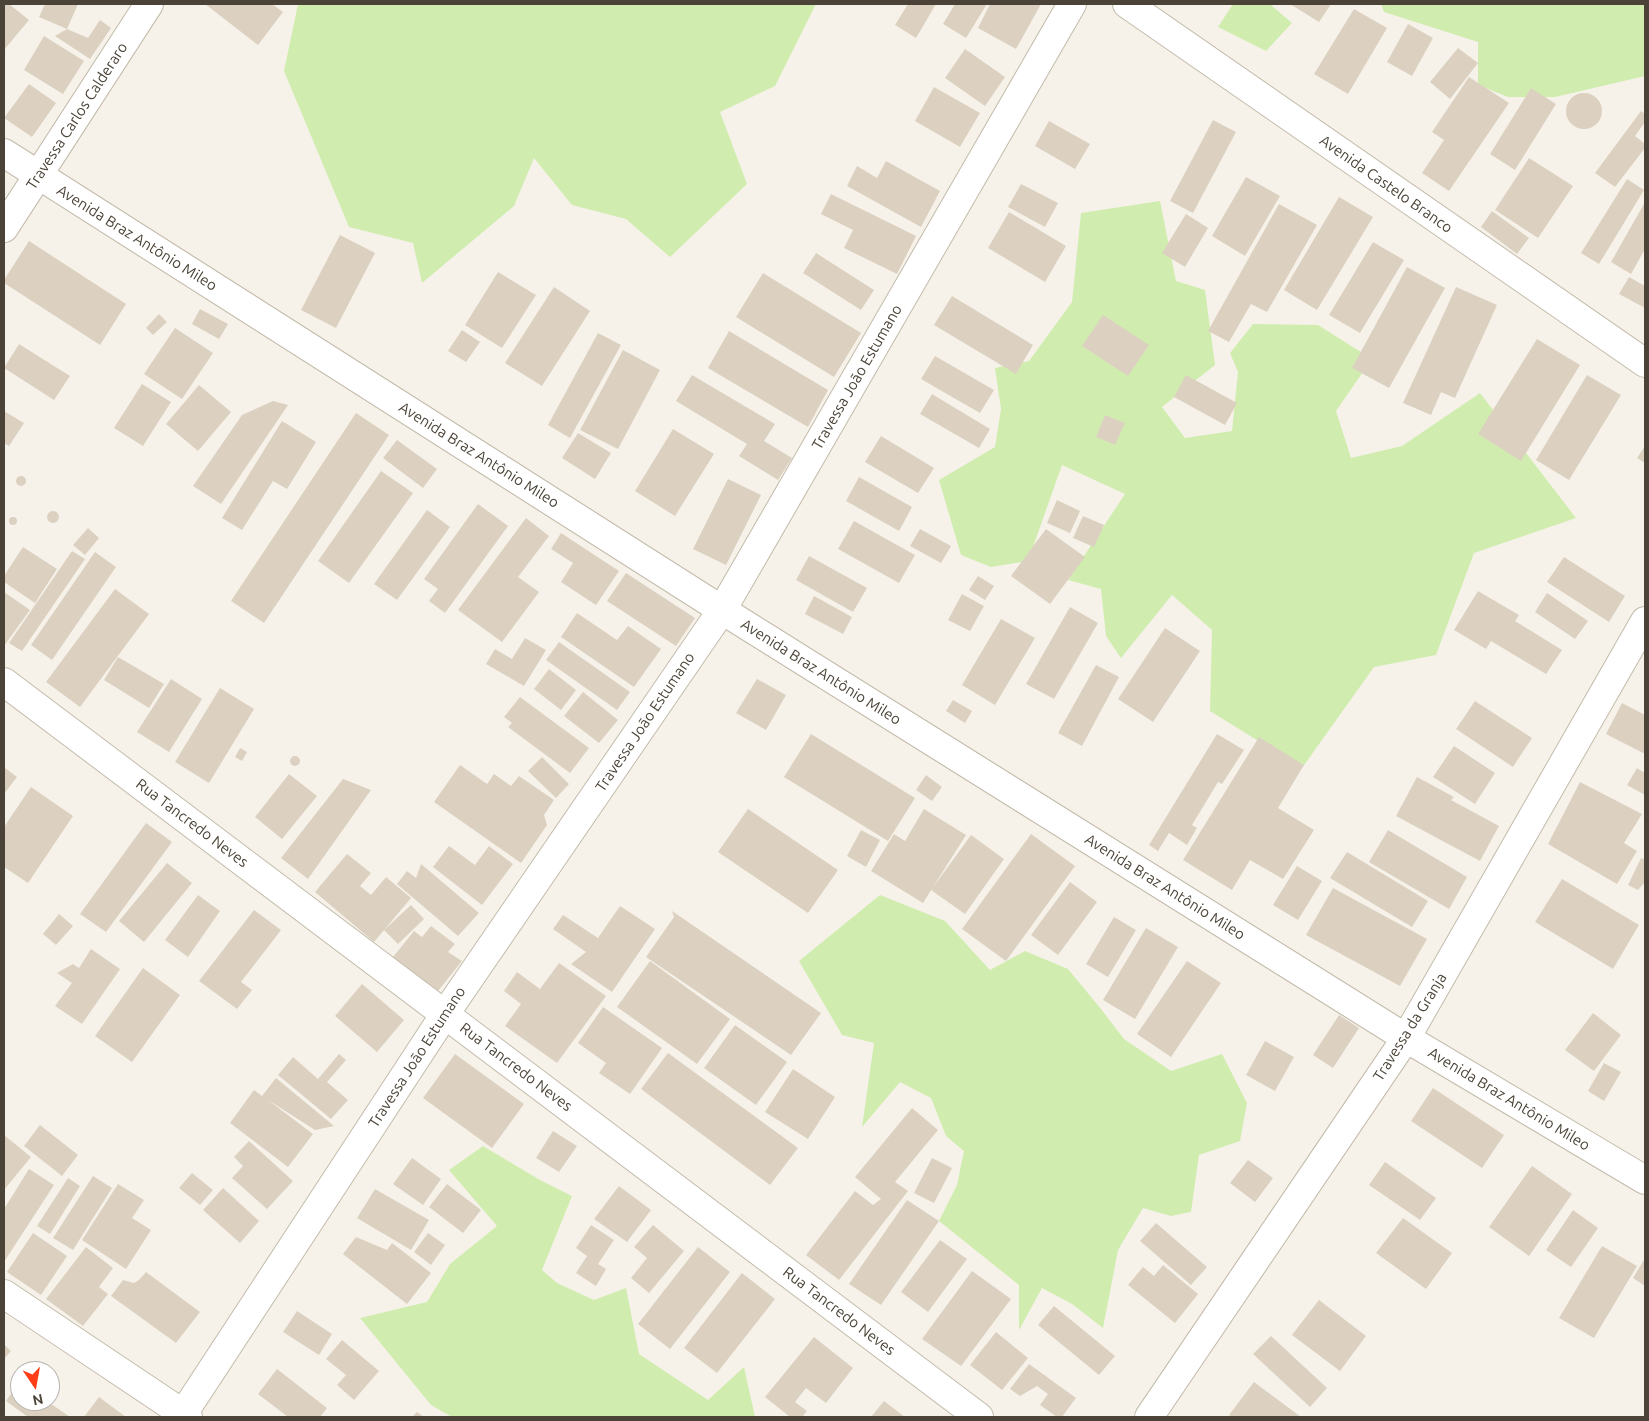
<!DOCTYPE html>
<meta charset="utf-8">
<style>
body{margin:0}
#map{position:relative;width:1649px;height:1421px;overflow:hidden;background:#f6f2e9;font-family:Ubuntu,sans-serif}
canvas{display:block}
.frame{position:absolute;inset:0;border:5px solid #4b4337;pointer-events:none}
.north{position:absolute;left:10px;top:1361px;width:50px;height:50px;box-sizing:border-box;background:#fff;border:1px solid #b7b4af;border-radius:50%;rotate:168deg;font-size:14px;font-weight:700;line-height:20px;text-align:center;color:#4b4337}
.north::after{content:'';display:block;margin:auto;width:18px;height:22px;background:#ff3e17;clip-path:polygon(50% 0,100% 100%,50% 72%,0 100%)}
</style>
<div id="map">
<canvas width="1649" height="1421"></canvas>
<div class="frame"></div>
<div class="north">N</div>
</div>
<script>
const g = document.querySelector('canvas').getContext('2d');
g.lineJoin = 'round';
function fillPath(path, color) { g.fillStyle = color; g.fill(path, 'evenodd'); }
function stroke(path, color, width, dash) { g.strokeStyle = color; g.lineWidth = width; g.lineCap = dash ? 'butt' : 'round'; g.setLineDash(dash || []); g.stroke(path); }
function write(font, color, halo, rows, align = 'center') {
  g.font = font + ' Ubuntu,sans-serif'; g.lineWidth = 4.5; g.setLineDash([]); g.textBaseline = 'middle'; g.strokeStyle = halo; g.fillStyle = color; for (const [text, x, y, turn = 0] of rows) {
    g.save(); g.translate(x, y); g.rotate((+turn || 0) * Math.PI / 180); g.textAlign = isNaN(turn) ? turn : align; if (halo) g.strokeText(text, 0, 0); g.fillText(text, 0, 0); g.restore();
  }
}
fillPath(new Path2D(`
 M 298,4 L 816,4 L 775,86 L 720,112 L 747,184 L 670,257 L 626,219 L 572,205 L 534,158 L 514,206 L 422,283 L 413,243 L 349,227 L 284,71 Z
 M 1233,4 L 1273,4 L 1272,6 L 1292,23 L 1266,51 L 1218,27 Z
 M 1381,4 L 1645,4 L 1645,76 L 1555,97 L 1508,97 L 1478,85 L 1478,42 L 1384,12 Z
 M 1160,201 L 1176,281 L 1205,290 L 1215,365 L 1162,407 L 1185,438 L 1232,431 L 1238,372 L 1230,353 L 1253,324 L 1318,325 L 1372,359 L 1336,411 L 1351,458 L 1402,446 L 1480,393 L 1576,518 L 1474,553 L 1436,655 L 1374,667 L 1302,768 L 1210,711 L 1212,630 L 1172,595 L 1121,658 L 1106,636 L 1101,589 L 1068,580 L 1125,494 L 1062,465 L 1028,561 L 991,567 L 961,555 L 939,480 L 995,447 L 1001,409 L 995,368 L 1029,361 L 1072,302 L 1081,213 Z
 M 880,895 L 945,921 L 990,970 L 1025,951 L 1068,969 L 1101,1009 L 1124,1039 L 1171,1071 L 1222,1054 L 1247,1103 L 1240,1141 L 1199,1155 L 1191,1212 L 1171,1216 L 1143,1208 L 1118,1250 L 1103,1328 L 1072,1304 L 1042,1288 L 1019,1330 L 1019,1285 L 939,1221 L 957,1185 L 964,1151 L 946,1136 L 931,1098 L 900,1082 L 862,1127 L 874,1043 L 842,1035 L 799,961 Z
 M 483,1146 L 540,1180 L 572,1196 L 542,1270 L 557,1283 L 594,1300 L 626,1288 L 639,1354 L 708,1400 L 744,1367 L 755,1417 L 452,1417 L 431,1405 L 360,1318 L 427,1302 L 450,1264 L 497,1226 L 449,1170 Z`), '#d0edaf');
fillPath(new Path2D(`
 M 4,4 L 9,4 L 29,20 L 4,50 Z
 M 45,4 L 78,4 L 67,29 L 39,17 Z
 M 205,4 L 272,4 L 283,12 L 258,45 Z
 M 908,4 L 936,4 L 916,38 L 895,25 Z
 M 955,4 L 987,4 L 966,38 L 943,24 Z
 M 990,4 L 1041,4 L 1016,49 L 978,28 Z
 M 1290,4 L 1331,4 L 1319,22 Z
 M 1354,9 L 1387,28 L 1348,94 L 1314,74 Z
 M 100,20 L 111,28 L 90,59 L 55,36 L 67,29 L 88,38 Z
 M 1408,24 L 1433,38 L 1412,76 L 1387,62 Z
 M 44,36 L 84,61 L 63,94 L 24,70 Z
 M 1458,48 L 1478,63 L 1450,99 L 1430,82 Z
 M 965,49 L 1005,77 L 985,106 L 945,78 Z
 M 1469,77 L 1509,103 L 1449,191 L 1422,173 L 1444,140 L 1432,132 Z
 M 29,84 L 56,103 L 32,137 L 4,118 Z
 M 934,87 L 980,113 L 960,147 L 915,121 Z
 M 1531,88 L 1556,104 L 1515,170 L 1490,154 Z
 M1566 111a18 18 0 1 1 36 0a18 18 0 1 1-36 0Z
 M 1641,111 L 1645,114 L 1645,122 L 1635,136 L 1645,144 L 1645,148 L 1615,187 L 1595,173 Z
 M 1213,120 L 1236,132 L 1193,213 L 1170,201 Z
 M 1049,121 L 1090,144 L 1075,169 L 1035,146 Z
 M 1529,158 L 1573,186 L 1538,238 L 1495,210 Z
 M 886,161 L 940,191 L 921,227 L 847,186 L 857,166 L 877,178 Z
 M 1246,177 L 1280,196 L 1245,256 L 1212,236 Z
 M 1627,179 L 1644,190 L 1599,264 L 1581,253 Z
 M 1021,184 L 1058,203 L 1045,227 L 1008,207 Z
 M 831,194 L 916,236 L 897,274 L 844,248 L 853,230 L 821,214 Z
 M 1339,197 L 1373,217 L 1317,310 L 1284,290 Z
 M 1645,202 L 1645,249 L 1631,274 L 1611,262 Z
 M 1279,204 L 1317,225 L 1267,312 L 1251,304 L 1229,342 L 1208,331 Z
 M 1492,211 L 1529,238 L 1517,254 L 1481,227 Z
 M 1009,212 L 1066,246 L 1045,282 L 988,248 Z
 M 1186,214 L 1208,228 L 1185,267 L 1162,253 Z
 M 340,235 L 375,253 L 336,328 L 301,310 Z
 M 29,241 L 126,304 L 100,345 L 4,283 L 4,280 Z
 M 1373,242 L 1404,260 L 1360,333 L 1329,315 Z
 M 816,253 L 874,290 L 861,310 L 803,273 Z
 M 1407,267 L 1445,288 L 1389,388 L 1352,368 Z
 M 498,272 L 536,295 L 502,348 L 465,325 Z
 M 763,273 L 861,333 L 834,377 L 736,317 Z
 M 1629,277 L 1645,286 L 1645,308 L 1619,294 Z
 M 554,287 L 590,311 L 542,386 L 505,363 Z
 M 1456,287 L 1497,305 L 1455,398 L 1441,392 L 1431,415 L 1403,403 Z
 M 952,296 L 1033,345 L 1016,374 L 934,325 Z
 M 200,309 L 228,324 L 219,339 L 192,324 Z
 M 159,314 L 167,322 L 153,335 L 146,328 Z
 M 1103,315 L 1149,345 L 1128,376 L 1082,346 Z
 M 175,328 L 213,353 L 182,399 L 144,374 Z
 M 462,330 L 480,342 L 466,362 L 448,351 Z
 M 729,331 L 828,390 L 808,427 L 708,368 Z
 M 598,333 L 621,345 L 570,438 L 548,425 Z
 M 1537,339 L 1580,365 L 1521,461 L 1478,434 Z
 M 19,344 L 70,376 L 54,400 L 4,368 Z
 M 623,350 L 660,370 L 618,449 L 580,430 Z
 M 935,356 L 994,390 L 980,413 L 921,379 Z
 M 692,375 L 775,424 L 764,441 L 792,458 L 778,480 L 739,456 L 747,444 L 676,401 Z
 M 1186,375 L 1237,403 L 1225,425 L 1174,397 Z
 M 1587,375 L 1621,395 L 1569,480 L 1536,460 Z
 M 142,384 L 171,402 L 143,446 L 114,428 Z
 M 199,385 L 231,412 L 198,451 L 166,424 Z
 M 932,394 L 990,429 L 979,448 L 920,414 Z
 M 273,401 L 288,405 L 221,504 L 193,486 L 242,415 Z
 M 4,411 L 24,423 L 9,446 L 4,443 Z
 M 356,413 L 389,435 L 264,623 L 231,601 Z
 M 1105,415 L 1125,423 L 1115,445 L 1096,437 Z
 M 282,421 L 316,442 L 287,489 L 273,481 L 242,530 L 222,518 Z
 M 673,429 L 714,454 L 675,516 L 635,491 Z
 M 578,433 L 611,453 L 595,479 L 562,458 Z
 M 881,436 L 934,468 L 918,493 L 865,462 Z
 M 397,440 L 437,469 L 423,488 L 383,458 Z
 M 1645,446 L 1645,463 L 1637,458 Z
 M 381,471 L 413,493 L 349,583 L 318,561 Z
 M16 481a5 5 0 1 1 10 0a5 5 0 1 1-10 0Z
 M 859,477 L 912,507 L 899,531 L 846,501 Z
 M 728,479 L 761,495 L 726,565 L 693,549 Z
 M 1057,500 L 1080,511 L 1070,533 L 1047,523 Z
 M 478,504 L 508,526 L 445,613 L 429,601 L 438,589 L 424,579 Z
 M 427,510 L 450,527 L 397,600 L 374,584 Z
 M47 517a6 6 0 1 1 12 0a6 6 0 1 1-12 0Z
 M 1083,516 L 1104,525 L 1094,547 L 1073,538 Z
 M9 521a4 4 0 1 1 8 0a4 4 0 1 1-8 0Z
 M 526,518 L 549,536 L 518,577 L 539,592 L 502,642 L 458,610 Z
 M 854,521 L 915,555 L 899,583 L 838,549 Z
 M 88,528 L 99,538 L 85,555 L 73,545 Z
 M 920,529 L 951,546 L 941,563 L 910,546 Z
 M 1046,529 L 1085,557 L 1050,604 L 1011,576 Z
 M 561,533 L 619,571 L 596,605 L 561,582 L 573,563 L 551,549 Z
 M 23,547 L 57,569 L 35,603 L 4,582 L 4,576 Z
 M 72,551 L 85,559 L 22,651 L 9,643 Z
 M 95,552 L 116,567 L 52,660 L 31,645 Z
 M 809,556 L 867,588 L 853,612 L 796,580 Z
 M 1564,557 L 1625,596 L 1609,622 L 1547,582 Z
 M 626,573 L 695,618 L 676,646 L 607,601 Z
 M 978,576 L 994,586 L 985,600 L 969,590 Z
 M 115,589 L 149,614 L 80,707 L 46,682 Z
 M 1478,591 L 1519,615 L 1515,621 L 1562,650 L 1546,674 L 1491,641 L 1486,649 L 1454,630 Z
 M 4,592 L 30,610 L 4,646 Z
 M 1547,593 L 1588,621 L 1575,639 L 1535,612 Z
 M 962,594 L 984,606 L 970,631 L 948,620 Z
 M 814,596 L 852,617 L 843,634 L 805,614 Z
 M 1070,607 L 1098,623 L 1054,699 L 1026,684 Z
 M 577,613 L 617,640 L 628,626 L 661,649 L 634,687 L 561,637 Z
 M 1001,619 L 1035,638 L 995,705 L 962,685 Z
 M 1165,628 L 1200,651 L 1153,722 L 1118,699 Z
 M 525,638 L 546,650 L 524,686 L 486,664 L 495,649 L 512,659 Z
 M 559,642 L 630,692 L 617,710 L 546,660 Z
 M 118,657 L 164,684 L 149,708 L 104,680 Z
 M 1096,665 L 1119,677 L 1082,746 L 1058,733 Z
 M 549,669 L 576,690 L 561,710 L 534,689 Z
 M 171,679 L 202,699 L 169,752 L 137,732 Z
 M 757,679 L 786,695 L 766,730 L 736,713 Z
 M 220,688 L 254,709 L 209,783 L 175,762 Z
 M 583,692 L 618,720 L 599,743 L 564,716 Z
 M 520,697 L 589,748 L 570,773 L 508,727 L 512,723 L 504,717 Z
 M 953,700 L 972,711 L 965,723 L 946,711 Z
 M 1475,701 L 1532,738 L 1513,767 L 1456,729 Z
 M 1622,703 L 1645,715 L 1645,754 L 1606,734 Z
 M 811,734 L 915,798 L 888,841 L 784,777 Z
 M 1217,734 L 1244,750 L 1222,784 L 1218,782 L 1192,825 L 1197,828 L 1187,845 L 1169,833 L 1158,851 L 1149,845 Z
 M 1259,737 L 1304,765 L 1278,808 L 1314,830 L 1283,879 L 1250,860 L 1232,890 L 1183,860 Z
 M 1454,746 L 1495,773 L 1475,804 L 1433,777 Z
 M 240,748 L 247,752 L 242,761 L 235,757 Z
 M290 761a5 5 0 1 1 10 0a5 5 0 1 1-10 0Z
 M 542,757 L 569,784 L 556,798 L 528,771 Z
 M 460,765 L 487,784 L 494,774 L 511,786 L 519,776 L 554,800 L 544,815 L 547,825 L 521,863 L 434,802 Z
 M 4,767 L 17,777 L 4,794 Z
 M 1637,768 L 1645,773 L 1645,795 L 1627,785 Z
 M 289,774 L 317,796 L 282,839 L 255,817 Z
 M 926,775 L 942,787 L 932,801 L 916,790 Z
 M 1417,777 L 1454,797 L 1451,800 L 1499,826 L 1480,861 L 1396,816 Z
 M 343,779 L 371,790 L 308,879 L 281,858 Z
 M 1580,782 L 1642,814 L 1624,843 L 1637,851 L 1617,884 L 1548,844 Z
 M 31,787 L 73,816 L 28,883 L 4,867 L 4,827 Z
 M 748,809 L 838,870 L 808,913 L 718,852 Z
 M 924,809 L 966,835 L 923,903 L 871,871 L 894,834 L 905,841 Z
 M 146,823 L 172,842 L 106,932 L 80,914 Z
 M 861,830 L 880,840 L 866,867 L 847,856 Z
 M 1388,830 L 1467,877 L 1449,909 L 1369,862 Z
 M 1031,834 L 1075,866 L 1006,961 L 962,929 Z
 M 971,835 L 1004,859 L 965,914 L 931,890 Z
 M 449,846 L 475,865 L 489,846 L 513,864 L 482,905 L 433,867 Z
 M 1347,852 L 1428,901 L 1412,927 L 1330,878 Z
 M 347,854 L 371,873 L 360,886 L 371,895 L 386,877 L 411,898 L 374,942 L 315,892 Z
 M 1641,858 L 1645,860 L 1645,882 L 1638,890 L 1628,885 Z
 M 167,863 L 192,883 L 144,942 L 119,921 Z
 M 421,864 L 479,913 L 458,936 L 397,884 L 407,871 L 416,878 Z
 M 1297,866 L 1322,881 L 1298,920 L 1273,905 Z
 M 1562,879 L 1639,925 L 1613,969 L 1535,922 Z
 M 1070,882 L 1097,902 L 1058,955 L 1031,935 Z
 M 1333,888 L 1427,939 L 1400,986 L 1306,935 Z
 M 198,895 L 220,911 L 188,957 L 165,940 Z
 M 411,905 L 424,919 L 398,944 L 384,930 Z
 M 620,906 L 655,929 L 612,992 L 571,964 L 586,952 L 553,929 L 563,915 L 598,938 Z
 M 254,910 L 281,930 L 241,982 L 252,990 L 237,1009 L 199,981 Z
 M 672,911 L 821,1013 L 791,1055 L 646,957 L 674,917 Z
 M 59,914 L 73,926 L 56,945 L 43,934 Z
 M 1114,917 L 1136,930 L 1108,977 L 1086,964 Z
 M 431,926 L 455,944 L 448,952 L 462,961 L 438,991 L 393,957 L 414,931 L 422,937 Z
 M 1146,928 L 1178,947 L 1135,1019 L 1103,1000 Z
 M 91,949 L 120,969 L 82,1024 L 55,1006 L 72,983 L 57,973 L 73,964 L 79,968 Z
 M 650,961 L 730,1019 L 697,1064 L 617,1007 Z
 M 1187,961 L 1221,983 L 1171,1057 L 1137,1034 Z
 M 559,963 L 606,996 L 557,1063 L 505,1026 L 521,1004 L 504,991 L 517,972 L 540,989 Z
 M 143,968 L 180,995 L 132,1062 L 95,1036 Z
 M 362,984 L 404,1020 L 377,1052 L 335,1016 Z
 M 603,1007 L 662,1048 L 630,1094 L 599,1073 L 606,1063 L 578,1043 Z
 M 1593,1013 L 1621,1035 L 1594,1071 L 1565,1050 Z
 M 1339,1015 L 1359,1028 L 1333,1068 L 1313,1055 Z
 M 735,1025 L 787,1062 L 756,1105 L 704,1068 Z
 M 1265,1041 L 1294,1057 L 1275,1091 L 1246,1075 Z
 M 668,1053 L 798,1148 L 770,1185 L 641,1089 Z
 M 339,1054 L 346,1060 L 327,1082 L 348,1100 L 331,1119 L 278,1075 L 293,1057 L 318,1079 Z
 M 455,1054 L 524,1104 L 492,1148 L 423,1098 Z
 M 1604,1063 L 1621,1072 L 1604,1101 L 1588,1091 Z
 M 793,1069 L 835,1097 L 808,1139 L 765,1112 Z
 M 276,1078 L 334,1126 L 315,1130 L 268,1100 L 313,1134 L 288,1167 L 230,1123 L 254,1090 L 262,1096 Z
 M 1433,1088 L 1504,1135 L 1482,1168 L 1411,1121 Z
 M 912,1108 L 938,1130 L 895,1182 L 908,1191 L 839,1280 L 806,1255 L 855,1191 L 873,1205 L 881,1199 L 855,1177 Z
 M 40,1125 L 78,1155 L 62,1176 L 24,1146 Z
 M 553,1131 L 577,1146 L 559,1172 L 536,1158 Z
 M 4,1135 L 31,1157 L 4,1190 Z
 M 249,1141 L 293,1181 L 267,1209 L 232,1178 L 243,1166 L 234,1157 Z
 M 412,1158 L 441,1179 L 423,1205 L 393,1184 Z
 M 932,1158 L 952,1168 L 934,1203 L 914,1193 Z
 M 1248,1160 L 1273,1178 L 1255,1202 L 1230,1183 Z
 M 1385,1162 L 1436,1198 L 1420,1220 L 1369,1185 Z
 M 1532,1166 L 1572,1194 L 1529,1256 L 1489,1227 Z
 M 29,1169 L 54,1185 L 4,1262 L 4,1209 Z
 M 192,1173 L 213,1190 L 200,1205 L 179,1188 Z
 M 93,1176 L 112,1188 L 73,1250 L 53,1238 Z
 M 68,1178 L 80,1186 L 50,1234 L 37,1226 Z
 M 118,1184 L 144,1200 L 132,1218 L 151,1230 L 126,1269 L 82,1240 Z
 M 447,1184 L 481,1210 L 463,1233 L 429,1207 Z
 M 619,1186 L 651,1210 L 627,1242 L 594,1219 Z
 M 223,1188 L 259,1221 L 240,1243 L 203,1210 Z
 M 375,1189 L 429,1220 L 411,1250 L 357,1218 Z
 M 907,1200 L 939,1221 L 881,1305 L 849,1284 Z
 M 1573,1210 L 1598,1228 L 1571,1267 L 1546,1250 Z
 M 1403,1218 L 1452,1253 L 1426,1289 L 1376,1253 Z
 M 1156,1223 L 1207,1267 L 1191,1285 L 1140,1241 Z
 M 591,1225 L 614,1240 L 598,1264 L 606,1269 L 596,1286 L 576,1273 L 587,1256 L 576,1248 Z
 M 653,1225 L 684,1251 L 649,1293 L 631,1278 L 647,1258 L 634,1247 Z
 M 33,1233 L 67,1256 L 41,1295 L 7,1272 Z
 M 428,1233 L 445,1245 L 431,1265 L 414,1252 Z
 M 356,1237 L 387,1250 L 392,1243 L 431,1273 L 407,1304 L 343,1254 Z
 M 940,1240 L 967,1259 L 928,1312 L 901,1292 Z
 M 1602,1246 L 1637,1266 L 1594,1338 L 1559,1318 Z
 M 86,1247 L 113,1268 L 99,1287 L 108,1294 L 83,1326 L 46,1299 Z
 M 698,1247 L 730,1272 L 670,1349 L 638,1324 Z
 M 1645,1258 L 1645,1286 L 1633,1278 Z
 M 1163,1265 L 1198,1294 L 1175,1323 L 1128,1285 L 1143,1267 L 1154,1276 Z
 M 972,1271 L 1011,1299 L 961,1366 L 922,1339 Z
 M 146,1272 L 200,1312 L 176,1343 L 111,1296 L 123,1280 L 134,1283 L 139,1280 Z
 M 742,1273 L 775,1299 L 717,1373 L 684,1348 Z
 M 1319,1300 L 1366,1336 L 1340,1371 L 1292,1335 Z
 M 1054,1306 L 1115,1356 L 1099,1375 L 1038,1325 Z
 M 297,1311 L 332,1334 L 319,1355 L 283,1332 Z
 M 996,1332 L 1028,1358 L 1002,1390 L 970,1365 Z
 M 1271,1336 L 1327,1388 L 1310,1407 L 1253,1354 Z
 M 814,1337 L 853,1368 L 826,1403 L 806,1388 L 795,1402 L 807,1411 L 802,1417 L 790,1417 L 765,1397 Z
 M 342,1340 L 379,1371 L 354,1400 L 337,1385 L 346,1375 L 326,1359 Z
 M 4,1344 L 11,1351 L 4,1359 Z
 M 1029,1364 L 1076,1398 L 1062,1417 L 1057,1417 L 1040,1405 L 1048,1394 L 1037,1386 L 1020,1396 L 1010,1389 Z
 M 277,1369 L 327,1408 L 320,1417 L 288,1417 L 258,1394 Z
 M 20,1381 L 20,1401 L 47,1401 L 70,1417 L 28,1417 L 6,1401 Z
 M 1254,1382 L 1301,1417 L 1233,1417 L 1229,1415 Z
 M 99,1397 L 126,1417 L 84,1417 Z
 M 884,1401 L 905,1417 L 871,1417 Z
 M 417,1412 L 424,1417 L 412,1417 Z`), '#dcd1c1');
const minor = new Path2D(`
 M 1127,4 L 1645,363
 M 4,153 L 722,610 L 1406,1038 L 1645,1180
 M 4,228 L 149,4
 M 4,682 L 979,1417
 M 4,1294 L 188,1417
 M 181,1417 L 445,1014 L 722,610 L 1072,4
 M 1149,1417 L 1406,1038 L 1645,621`);
stroke(minor, '#c3bbab', 30);
stroke(minor, '#fff', 28);
write('15px', '#4b4337', '#fff', [
 ["Travessa Carlos Calderaro",77,116,-57],
 ["Avenida Castelo Branco",1386,184,35],
 ["Avenida Braz Antônio Mileo",137,238,32],
 ["Travessa João Estumano",857,377,-60],
 ["Avenida Braz Antônio Mileo",479,455,32],
 ["Avenida Braz Antônio Mileo",821,672,32],
 ["Travessa João Estumano",645,722,-56],
 ["Rua Tancredo Neves",192,823,37],
 ["Avenida Braz Antônio Mileo",1165,887,32],
 ["Travessa da Granja",1410,1027,-58],
 ["Travessa João Estumano",417,1057,-57],
 ["Rua Tancredo Neves",516,1067,37],
 ["Avenida Braz Antônio Mileo",1509,1099,31],
 ["Rua Tancredo Neves",839,1311,37]
]);
</script>
